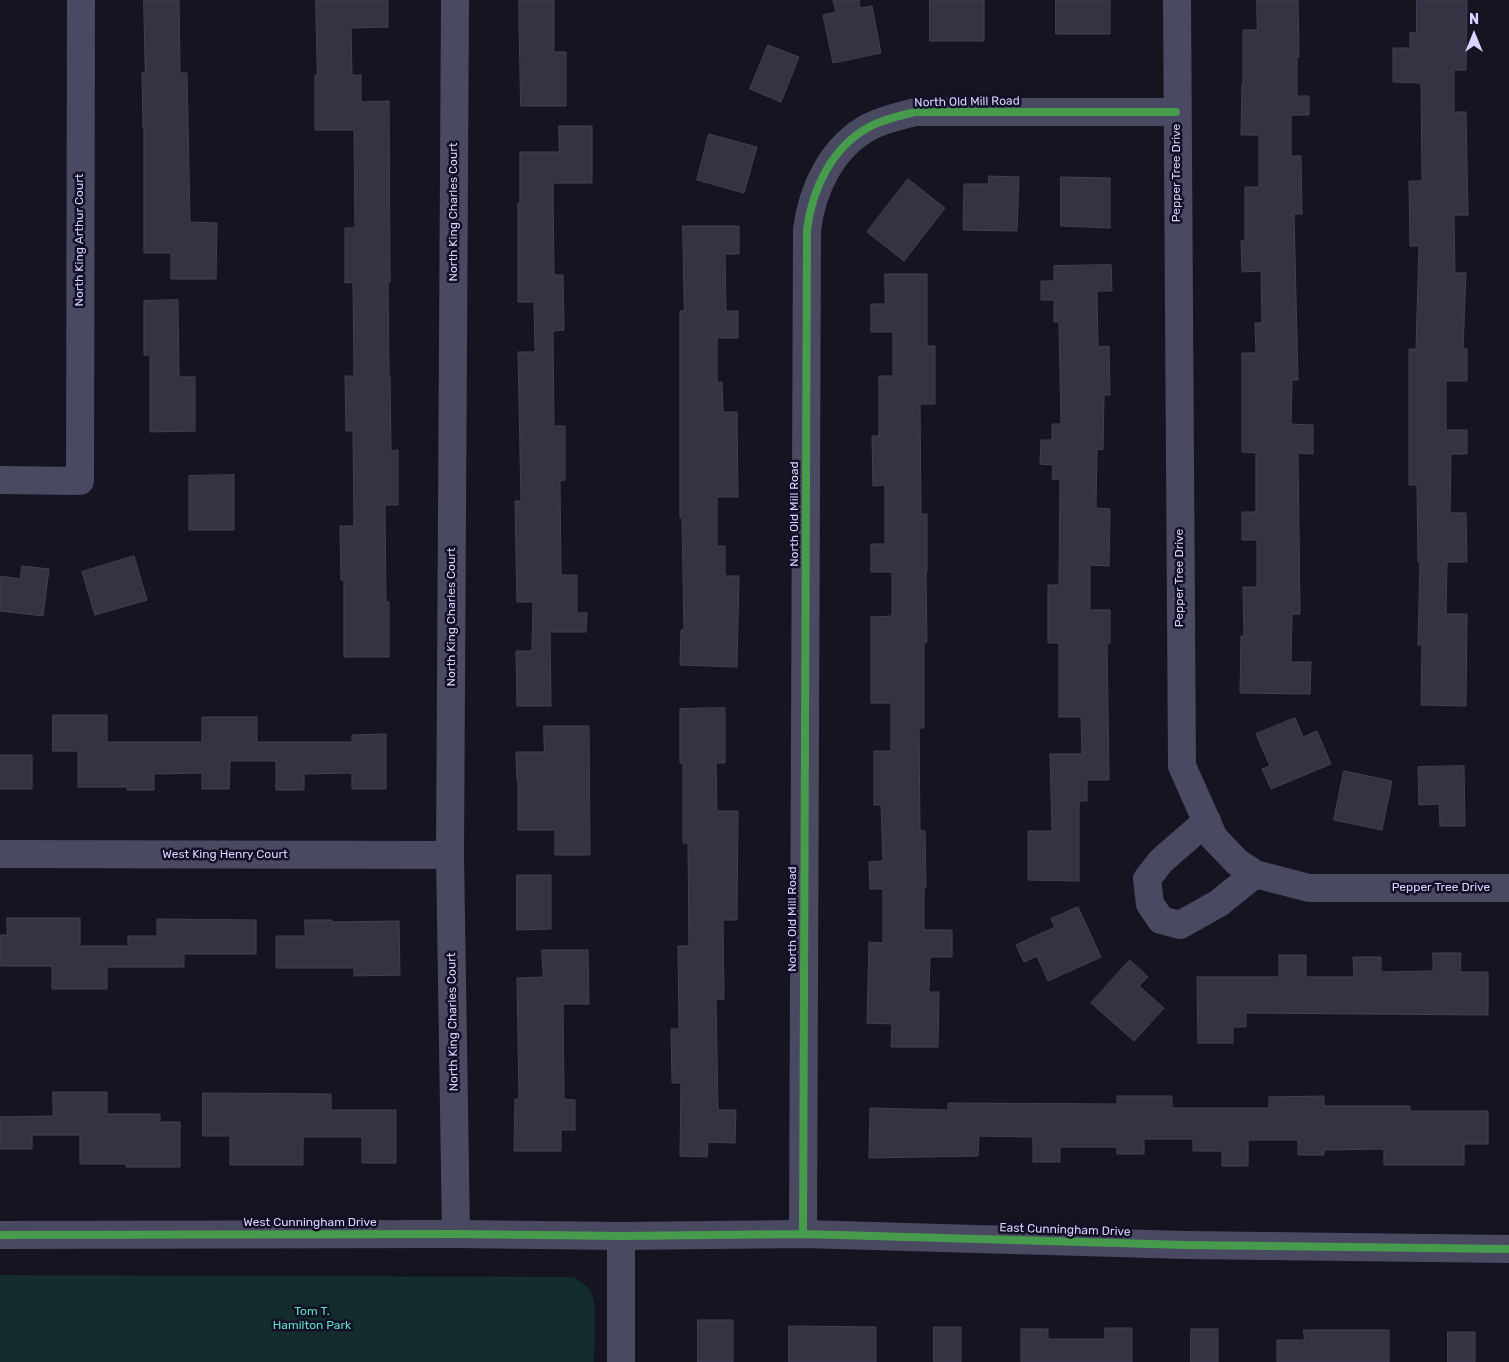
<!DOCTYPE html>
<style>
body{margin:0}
#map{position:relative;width:1509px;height:1362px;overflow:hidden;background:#161421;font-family:Rubik,sans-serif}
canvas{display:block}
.north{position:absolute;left:1449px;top:10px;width:50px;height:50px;-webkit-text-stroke:4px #130f26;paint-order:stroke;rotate:0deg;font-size:14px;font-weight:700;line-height:20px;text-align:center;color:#d9d4ff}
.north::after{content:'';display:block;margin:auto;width:18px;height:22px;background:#d9d4ff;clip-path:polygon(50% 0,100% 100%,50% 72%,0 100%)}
</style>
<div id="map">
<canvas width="1509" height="1362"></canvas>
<div class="north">N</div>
</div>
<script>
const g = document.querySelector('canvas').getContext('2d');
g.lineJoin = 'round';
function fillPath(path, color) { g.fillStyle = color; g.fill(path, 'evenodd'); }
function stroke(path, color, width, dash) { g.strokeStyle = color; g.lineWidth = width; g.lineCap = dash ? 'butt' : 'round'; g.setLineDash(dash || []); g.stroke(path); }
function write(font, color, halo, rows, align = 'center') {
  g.font = font + ' Rubik,sans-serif'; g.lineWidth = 5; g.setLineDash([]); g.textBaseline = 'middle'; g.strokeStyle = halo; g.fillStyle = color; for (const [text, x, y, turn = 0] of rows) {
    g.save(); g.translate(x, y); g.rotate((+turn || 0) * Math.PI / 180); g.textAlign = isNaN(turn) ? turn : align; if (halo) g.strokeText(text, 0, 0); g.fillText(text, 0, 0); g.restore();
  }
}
fillPath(new Path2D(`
 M 0,1275 L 573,1277 C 579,1281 587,1285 591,1292 C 598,1306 594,1345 594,1362 L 0,1362 Z`), '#132c2d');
const building = new Path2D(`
 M 144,0 L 179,0 L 180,73 L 187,73 L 190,222 L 217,223 L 216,279 L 171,279 L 171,253 L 144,253 L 144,128 L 143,128 L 142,73 L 145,73 Z
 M 316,0 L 388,0 L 388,27 L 351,28 L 352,75 L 361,75 L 361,102 L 389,101 L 390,282 L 388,282 L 389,376 L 390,376 L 391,451 L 398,450 L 398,505 L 385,505 L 386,602 L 389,602 L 389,657 L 344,657 L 344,580 L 341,580 L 340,526 L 354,526 L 353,431 L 346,431 L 345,376 L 354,376 L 353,282 L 345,283 L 345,228 L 355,228 L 354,130 L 315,130 L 315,75 L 317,75 Z
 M 519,0 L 554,0 L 554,52 L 566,52 L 566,106 L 521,106 Z
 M 833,0 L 859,0 L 860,8 L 872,6 L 881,53 L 833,63 L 823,15 L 836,12 Z
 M 930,0 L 984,0 L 984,41 L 930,41 Z
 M 1056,0 L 1110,0 L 1110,34 L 1056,34 Z
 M 1257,0 L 1298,0 L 1299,57 L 1297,57 L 1297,96 L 1309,96 L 1309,115 L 1291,115 L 1291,156 L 1301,156 L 1302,214 L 1294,214 L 1298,380 L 1292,380 L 1291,424 L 1313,425 L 1313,454 L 1298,453 L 1300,614 L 1292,614 L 1291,662 L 1311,662 L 1310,694 L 1240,693 L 1241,636 L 1244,636 L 1243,587 L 1257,587 L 1257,540 L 1242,540 L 1242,512 L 1256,512 L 1256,453 L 1242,452 L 1242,353 L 1256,353 L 1255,323 L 1262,323 L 1261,271 L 1242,272 L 1241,241 L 1245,240 L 1245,187 L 1259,187 L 1259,135 L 1241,135 L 1242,84 L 1243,84 L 1243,30 L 1257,30 Z
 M 1417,0 L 1467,0 L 1466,70 L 1454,70 L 1454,112 L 1466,112 L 1468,215 L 1454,215 L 1455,273 L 1466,273 L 1463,349 L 1467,349 L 1467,381 L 1446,381 L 1446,430 L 1467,430 L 1467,454 L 1451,454 L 1450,513 L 1466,513 L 1467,562 L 1447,562 L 1446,614 L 1467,614 L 1466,706 L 1421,705 L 1422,645 L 1418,645 L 1420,562 L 1418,562 L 1417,485 L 1409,485 L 1409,349 L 1416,349 L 1419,246 L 1410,246 L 1409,181 L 1422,181 L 1421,83 L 1393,82 L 1393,48 L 1410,48 L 1410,32 L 1416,33 Z
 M 768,45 L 799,57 L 781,102 L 750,89 Z
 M 559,126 L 592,126 L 592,183 L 553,183 L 554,275 L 563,275 L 564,330 L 553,331 L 554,426 L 565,426 L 565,480 L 560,481 L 561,575 L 577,575 L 577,613 L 587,613 L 586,632 L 550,632 L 551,706 L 517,706 L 516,651 L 532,651 L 533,602 L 517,602 L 515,501 L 521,501 L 518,352 L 535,352 L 534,302 L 518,302 L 518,203 L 520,203 L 520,152 L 559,152 Z
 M 709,134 L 757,147 L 744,193 L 697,180 Z
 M 989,176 L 1019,177 L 1017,231 L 963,230 L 964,184 L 988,184 Z
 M 1061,177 L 1110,178 L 1110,228 L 1061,226 Z
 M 908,179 L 945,208 L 904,261 L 867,232 Z
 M 683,226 L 739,226 L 739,254 L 725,254 L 726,311 L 738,311 L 738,338 L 717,338 L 717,382 L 722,382 L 723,412 L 737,412 L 738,497 L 717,497 L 717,546 L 725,546 L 725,576 L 739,576 L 737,667 L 680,665 L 681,630 L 684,630 L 682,518 L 680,518 L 680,311 L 684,311 Z
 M 1111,265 L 1112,291 L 1097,291 L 1098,347 L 1109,346 L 1110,395 L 1104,395 L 1103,450 L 1097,449 L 1096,508 L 1110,509 L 1109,566 L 1090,565 L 1090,610 L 1110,610 L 1110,643 L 1107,643 L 1109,780 L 1087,780 L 1087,801 L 1079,801 L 1079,881 L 1028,880 L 1028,831 L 1052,831 L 1050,754 L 1082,754 L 1081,717 L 1059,717 L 1059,643 L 1048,643 L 1048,585 L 1059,585 L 1060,480 L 1052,479 L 1053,465 L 1040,464 L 1041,440 L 1052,440 L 1052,424 L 1061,424 L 1059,322 L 1054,322 L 1054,300 L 1041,300 L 1041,281 L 1054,281 L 1054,266 Z
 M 885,274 L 927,274 L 927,346 L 935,346 L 935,404 L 920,404 L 921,514 L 927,514 L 927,572 L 926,572 L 927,642 L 924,642 L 924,728 L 919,728 L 920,831 L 925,831 L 926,888 L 924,888 L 924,930 L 952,930 L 952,957 L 930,957 L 929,992 L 939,992 L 938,1047 L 891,1047 L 892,1024 L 867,1023 L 869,942 L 883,943 L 883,889 L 870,889 L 869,862 L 883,861 L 881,805 L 874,805 L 874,751 L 891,751 L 891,703 L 871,703 L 871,617 L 892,616 L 892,572 L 871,572 L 871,544 L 885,544 L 885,485 L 873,486 L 872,436 L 879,436 L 879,376 L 893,376 L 893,332 L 871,332 L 871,304 L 885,304 Z
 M 178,300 L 179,377 L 195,377 L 195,431 L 150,432 L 150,355 L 144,355 L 144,301 Z
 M 234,475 L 234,530 L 189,530 L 189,476 Z
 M 134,556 L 147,600 L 95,615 L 82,572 Z
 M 22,566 L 49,569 L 43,616 L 0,611 L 0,576 L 20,579 Z
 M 725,708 L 725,763 L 716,763 L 717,811 L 738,811 L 737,920 L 723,920 L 724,999 L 716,1000 L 718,1110 L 736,1110 L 735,1143 L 708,1142 L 707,1157 L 680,1156 L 681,1083 L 672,1083 L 671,1029 L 679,1029 L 678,946 L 689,946 L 688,843 L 683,843 L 683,763 L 680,763 L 680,709 Z
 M 53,715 L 107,715 L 107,742 L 202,742 L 202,717 L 257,717 L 257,742 L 352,742 L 352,735 L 386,734 L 386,789 L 352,789 L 352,773 L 304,774 L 304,790 L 276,790 L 276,761 L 230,761 L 229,789 L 202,789 L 202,773 L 154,774 L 154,790 L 127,790 L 127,787 L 78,787 L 78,751 L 53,751 Z
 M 1295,718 L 1303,737 L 1317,731 L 1331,764 L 1271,789 L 1262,769 L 1270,766 L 1256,734 Z
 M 544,726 L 589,726 L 590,855 L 555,855 L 555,830 L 518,830 L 518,781 L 517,781 L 516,752 L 544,752 Z
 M 0,755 L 32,755 L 32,789 L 0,789 Z
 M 1464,766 L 1465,826 L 1440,826 L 1439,804 L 1419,805 L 1418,767 Z
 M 1344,771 L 1392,781 L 1382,830 L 1334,820 Z
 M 517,875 L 551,875 L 551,929 L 517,930 Z
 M 1078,907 L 1101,957 L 1048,981 L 1037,956 L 1024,962 L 1016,945 L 1055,927 L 1051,919 Z
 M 7,918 L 80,918 L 80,946 L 128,946 L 128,936 L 157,936 L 157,919 L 256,920 L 256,954 L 184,954 L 184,967 L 107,967 L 107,989 L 52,989 L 52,966 L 0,966 L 0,935 L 7,935 Z
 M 305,920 L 332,920 L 332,922 L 399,921 L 400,975 L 354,976 L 354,968 L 276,968 L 276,936 L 305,936 Z
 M 542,950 L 588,950 L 589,1004 L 563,1004 L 564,1099 L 575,1100 L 575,1130 L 561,1130 L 561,1151 L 514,1151 L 515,1099 L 519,1099 L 517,978 L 543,977 Z
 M 1433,953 L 1461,953 L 1460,972 L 1488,972 L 1488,1015 L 1246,1013 L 1246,1027 L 1233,1027 L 1233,1043 L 1198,1043 L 1197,977 L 1279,977 L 1279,955 L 1306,955 L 1306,977 L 1354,977 L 1353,957 L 1381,957 L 1381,972 L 1433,971 Z
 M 1130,960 L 1148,977 L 1139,986 L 1164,1008 L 1134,1041 L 1091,1003 Z
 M 53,1092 L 107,1092 L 107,1114 L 160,1114 L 160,1122 L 180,1122 L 180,1167 L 126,1167 L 126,1164 L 80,1164 L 80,1135 L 32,1135 L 32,1149 L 0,1149 L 0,1117 L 53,1116 Z
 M 203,1093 L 331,1094 L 331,1110 L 396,1110 L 396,1163 L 362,1163 L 362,1137 L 303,1137 L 303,1165 L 230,1165 L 230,1136 L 203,1136 Z
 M 1117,1096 L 1172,1096 L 1172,1108 L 1269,1108 L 1269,1097 L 1324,1096 L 1324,1106 L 1410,1106 L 1410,1111 L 1488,1111 L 1488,1144 L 1464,1144 L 1464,1165 L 1384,1165 L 1384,1149 L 1324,1150 L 1324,1155 L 1298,1155 L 1298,1140 L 1248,1140 L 1248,1166 L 1222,1166 L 1222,1151 L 1193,1151 L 1193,1139 L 1144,1139 L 1144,1154 L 1117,1154 L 1117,1147 L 1060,1147 L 1060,1162 L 1033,1162 L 1033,1137 L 979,1136 L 978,1156 L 869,1158 L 870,1108 L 948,1110 L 948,1103 L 1117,1104 Z
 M 698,1320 L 733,1320 L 733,1362 L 698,1362 Z
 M 789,1326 L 876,1327 L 876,1362 L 789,1362 Z
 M 934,1327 L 961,1327 L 961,1362 L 934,1362 Z
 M 1105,1328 L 1132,1328 L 1132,1362 L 1021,1362 L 1021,1329 L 1048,1329 L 1048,1339 L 1105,1339 Z
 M 1191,1329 L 1218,1329 L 1218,1362 L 1191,1362 Z
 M 1304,1330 L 1389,1330 L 1389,1362 L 1277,1362 L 1277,1340 L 1304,1340 Z
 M 1448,1332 L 1475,1332 L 1475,1362 L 1448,1362 Z`);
fillPath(building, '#343243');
stroke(building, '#433f54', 1);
stroke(new Path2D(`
 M 455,0 L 450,855 L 456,1234
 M 1177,0 L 1182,766 L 1214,838 L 1237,862 L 1255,874 L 1309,888 L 1509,888
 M 0,480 L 80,481 L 81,0
 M 1207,821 L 1161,861 L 1147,879 L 1150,904 L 1161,920 L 1180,925 L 1219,903 L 1255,874
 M 0,854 L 450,855
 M 803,1234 L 807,230 C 812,189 832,146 871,126 C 885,119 900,116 915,112 L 1176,112
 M 621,1236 L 621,1362`), '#4a4962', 28);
stroke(new Path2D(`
 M 0,1235 L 456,1234 L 621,1236 L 803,1234 L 1186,1245 L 1509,1249`), '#4a4962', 28);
stroke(new Path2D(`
 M 803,1234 L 807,230 C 812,189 832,146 871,126 C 885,119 900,116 915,112 L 1176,112
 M 0,1235 L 456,1234 L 621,1236 L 803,1234 L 1186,1245 L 1509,1249`), '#469c4c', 8);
write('12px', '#d9d4ff', '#130f26', [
 ["North Old Mill Road",967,102,-1],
 ["Pepper Tree Drive",1177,173,-90],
 ["North King Charles Court",454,212,-90],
 ["North King Arthur Court",80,240,-90],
 ["North Old Mill Road",795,514,-90],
 ["Pepper Tree Drive",1180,578,-90],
 ["North King Charles Court",452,617,-90],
 ["West King Henry Court",225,855],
 ["Pepper Tree Drive",1441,888],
 ["North Old Mill Road",793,919,-90],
 ["North King Charles Court",453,1022,-91],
 ["West Cunningham Drive",310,1223],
 ["East Cunningham Drive",1065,1230,2]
]);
write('12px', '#5fe0c0', '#130f26', [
 ["Tom T.",312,1312],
 ["Hamilton Park",312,1326]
]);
</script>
